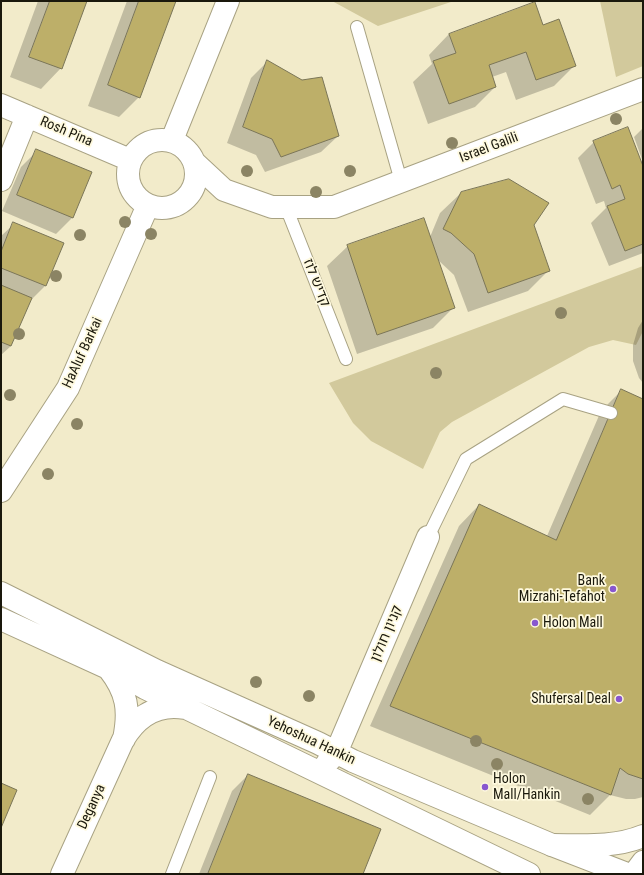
<!DOCTYPE html>
<meta charset="utf-8">
<style>
body{margin:0}
#map{position:relative;width:644px;height:875px;overflow:hidden;background:#f2ebca;font-family:"Roboto Condensed",sans-serif}
canvas{display:block}
.frame{position:absolute;inset:0;border:2px solid #1a180c;pointer-events:none}
</style>
<div id="map">
<canvas width="644" height="875"></canvas>
<div class="frame"></div>
</div>
<script>
const g = document.querySelector('canvas').getContext('2d');
g.lineJoin = 'round';
function fillPath(path, color) { g.fillStyle = color; g.fill(path, 'evenodd'); }
function stroke(path, color, width, dash) { g.strokeStyle = color; g.lineWidth = width; g.lineCap = dash ? 'butt' : 'round'; g.setLineDash(dash || []); g.stroke(path); }
function write(font, color, halo, rows, align = 'center') {
  g.font = font + ' "Roboto Condensed","Noto Sans Hebrew",sans-serif'; g.lineWidth = 3.5; g.setLineDash([]); g.textBaseline = 'middle'; g.strokeStyle = halo; g.fillStyle = color; for (const [text, x, y, turn = 0] of rows) {
    g.save(); g.translate(x, y); g.rotate((+turn || 0) * Math.PI / 180); g.textAlign = isNaN(turn) ? turn : align; if (halo) g.strokeText(text, 0, 0); g.fillText(text, 0, 0); g.restore();
  }
}
fillPath(new Path2D(`
 M 332,1 L 454,1 L 378,26 Z
 M 600,1 L 643,1 L 643,66 L 616,77 Z
 M 643,266 L 643,331 L 636,345 L 613,340 L 589,347 L 452,422 L 440,432 L 423,469 L 371,441 L 353,423 L 329,383 Z`), '#d2c99c');
fillPath(new Path2D(`
 M 38,1 L 86,1 L 61,68 L 41,89 L 10,77 Z
 M 127,1 L 175,1 L 139,97 L 119,117 L 88,106 Z
 M 543,26 L 575,65 L 554,86 L 516,100 L 506,72 L 492,77 L 495,87 L 475,107 L 428,124 L 413,82 L 432,64 L 429,55 L 449,34 Z
 M 267,62 L 338,136 L 321,152 L 265,172 L 256,155 L 227,143 L 251,78 Z
 M 643,128 L 643,253 L 609,266 L 591,223 L 606,208 L 604,201 L 596,204 L 578,158 L 594,142 L 641,163 L 643,162 L 634,137 Z
 M 37,151 L 72,218 L 56,234 L 2,211 L 21,167 Z
 M 461,193 L 548,271 L 528,291 L 468,312 L 454,275 L 437,259 L 454,307 L 433,328 L 357,354 L 327,266 L 348,246 L 430,237 L 440,213 Z
 M 14,224 L 45,286 L 29,302 L 11,346 L 1,355 L 1,236 Z
 M 643,320 L 643,383 L 639,378 L 633,361 L 633,345 L 638,328 Z
 M 621,391 L 643,400 L 643,797 L 635,799 L 626,799 L 610,795 L 590,815 L 370,726 L 459,526 L 479,505 L 547,536 L 601,411 Z
 M 248,775 L 362,874 L 199,874 L 232,791 Z`), '#0003');
const building = new Path2D(`
 M 50,1 L 87,1 L 62,69 L 29,57 Z
 M 139,1 L 176,1 L 140,98 L 108,85 Z
 M 535,2 L 543,25 L 559,19 L 576,66 L 536,80 L 526,52 L 489,65 L 496,87 L 449,104 L 433,61 L 456,53 L 449,34 Z
 M 267,60 L 302,80 L 322,77 L 339,136 L 281,157 L 272,139 L 243,127 Z
 M 628,127 L 643,166 L 643,244 L 625,251 L 607,206 L 625,199 L 620,185 L 612,189 L 593,141 Z
 M 36,149 L 92,172 L 73,218 L 17,195 Z
 M 509,179 L 549,203 L 534,225 L 550,271 L 488,293 L 474,254 L 451,233 L 443,229 L 461,192 Z
 M 424,218 L 455,308 L 377,335 L 347,245 Z
 M 13,222 L 64,243 L 46,286 L 1,268 L 1,252 Z
 M 1,285 L 32,298 L 11,346 L 1,342 Z
 M 621,389 L 643,399 L 643,779 L 628,774 L 620,768 L 611,795 L 390,706 L 479,504 L 556,540 Z
 M 248,774 L 381,829 L 363,874 L 208,874 Z
 M 1,783 L 17,790 L 1,828 Z`);
fillPath(building, '#bdaf69');
stroke(building, '#7a7557', 1);
const service = new Path2D(`
 M 357,27 L 401,181
 M 286,207 L 346,359
 M 428,537 L 466,459 L 563,399 L 611,413
 M 172,874 L 210,777`);
const minor = new Path2D(`
 M 1,105 L 130,160
 M128 174a34 34 0 1 1 68 0a34 34 0 1 1-68 0Z
 M 172,140 L 228,1
 M 195,163 L 224,190 L 272,207 L 334,207 L 643,89
 M 1,180 L 27,116
 M 1,491 L 68,388 L 148,205
 M 1,593 L 157,671 L 318,743 L 353,761 L 552,845 L 627,874
 M 1,619 L 119,673 L 145,688 L 529,874
 M 109,669 C 127,692 130,710 124,739
 M 327,763 L 336,753 L 428,537
 M 62,874 L 123,740 C 137,716 157,703 185,708`);
const secondary = new Path2D(`
 M 552,845 C 582,845 614,848 643,836
 M 634,874 L 643,862`);
stroke(service, '#a8a283', 14);
stroke(minor, '#a8a283', 24);
stroke(secondary, '#a8a283', 24);
stroke(service, '#fff', 12);
stroke(minor, '#fff', 22);
stroke(secondary, '#fff', 22);
g.fillStyle = '#8b8464';
for (const [x, y] of [
 [616,119],
 [452,143],
 [247,171],
 [350,171],
 [316,192],
 [125,222],
 [151,234],
 [80,235],
 [56,276],
 [561,313],
 [19,334],
 [436,373],
 [10,395],
 [77,424],
 [48,474],
 [256,682],
 [309,696],
 [476,741],
 [497,764],
 [588,799]
]) { g.beginPath(); g.arc(x, y, 6, 0, 2 * Math.PI); g.fill(); }
for (const [x, y, r, color] of [
 [613,589,4,"#8857cf"],
 [535,623,4,"#8857cf"],
 [619,699,4,"#8857cf"],
 [485,787,4,"#8857cf"]
]) { const dot = new Path2D(); dot.arc(x, y, r, 0, 2 * Math.PI); g.fillStyle = color; g.fill(dot); stroke(dot, '#fef9de', 1.5); }
write('14px', '#1a180c', '#fef9de', [
 ["Rosh Pina",66,132,23],
 ["Israel Galili",489,148,-21],
 ["קדיש לוז",316,283,68],
 ["HaAluf Barkai",83,353,-65],
 ["קניון חולון",387,634,-67],
 ["Yehoshua Hankin",311,741,25],
 ["Deganya",92,807,-65]
]);
write('14px', '#1a180c', '#fef9de', [
 ["Bank",605,581],
 ["Mizrahi-Tefahot",605,597],
 ["Holon Mall",543,623,"left"],
 ["Shufersal Deal",611,699],
 ["Holon",493,779,"left"],
 ["Mall/Hankin",493,795,"left"]
], 'right');
</script>
